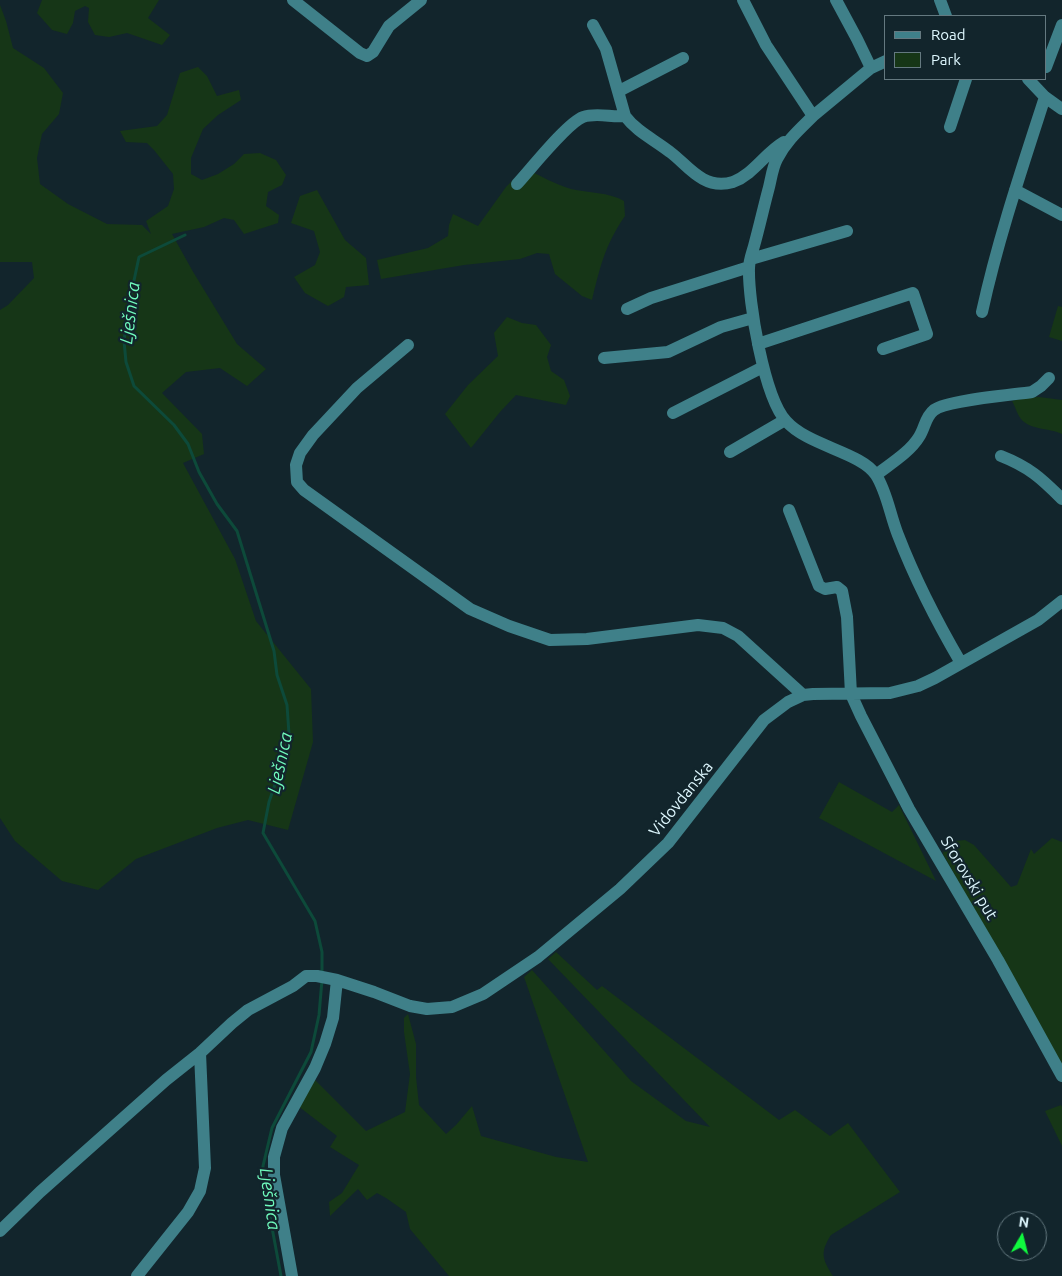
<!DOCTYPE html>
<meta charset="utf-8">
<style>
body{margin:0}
#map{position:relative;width:1062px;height:1276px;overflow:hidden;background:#12252c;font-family:Ubuntu,sans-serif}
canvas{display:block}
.legend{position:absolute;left:884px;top:15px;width:162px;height:65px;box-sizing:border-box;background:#12252c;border:1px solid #647980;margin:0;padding:6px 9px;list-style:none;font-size:15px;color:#def7fe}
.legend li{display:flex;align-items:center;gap:10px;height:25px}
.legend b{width:25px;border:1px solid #647980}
.north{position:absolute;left:997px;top:1211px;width:50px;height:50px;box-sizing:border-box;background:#12252c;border:1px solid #647980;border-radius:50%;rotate:8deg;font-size:14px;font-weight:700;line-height:20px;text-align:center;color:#def7fe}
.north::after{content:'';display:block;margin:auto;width:18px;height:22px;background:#10f83e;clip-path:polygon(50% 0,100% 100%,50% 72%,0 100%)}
</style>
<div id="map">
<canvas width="1062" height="1276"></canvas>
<ul class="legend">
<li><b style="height:6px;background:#3f8089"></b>Road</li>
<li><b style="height:14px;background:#163617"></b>Park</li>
</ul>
<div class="north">N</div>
</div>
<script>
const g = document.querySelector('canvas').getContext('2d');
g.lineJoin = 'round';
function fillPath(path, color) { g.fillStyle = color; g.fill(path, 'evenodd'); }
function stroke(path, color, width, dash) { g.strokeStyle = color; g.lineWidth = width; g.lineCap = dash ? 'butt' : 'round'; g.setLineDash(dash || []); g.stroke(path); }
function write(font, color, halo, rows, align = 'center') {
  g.font = font + ' Ubuntu,sans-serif'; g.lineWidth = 4.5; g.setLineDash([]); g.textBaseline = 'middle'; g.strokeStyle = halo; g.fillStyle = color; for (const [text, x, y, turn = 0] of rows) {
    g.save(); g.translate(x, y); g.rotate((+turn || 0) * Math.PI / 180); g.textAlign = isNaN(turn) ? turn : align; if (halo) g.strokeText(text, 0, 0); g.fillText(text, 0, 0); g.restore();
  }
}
fillPath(new Path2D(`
 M 42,0 L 159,0 L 148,18 L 170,35 L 162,45 L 127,33 L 109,37 L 95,35 L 88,22 L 89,8 L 85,6 L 75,11 L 73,23 L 67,34 L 52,30 L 37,13 Z
 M 0,5 L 6,21 L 13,48 L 44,68 L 63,93 L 59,114 L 42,134 L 37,158 L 40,184 L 68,204 L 107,224 L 142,225 L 151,234 L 146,221 L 168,206 L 174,189 L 173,174 L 154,150 L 147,143 L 126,142 L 120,131 L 157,126 L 167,115 L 180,73 L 198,67 L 207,76 L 217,96 L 239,90 L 241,100 L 218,115 L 203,129 L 191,158 L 191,174 L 202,180 L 218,174 L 234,164 L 244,154 L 260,153 L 276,160 L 286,175 L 282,185 L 268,192 L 266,206 L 279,215 L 278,223 L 244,234 L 234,220 L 224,218 L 204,227 L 172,234 L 192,270 L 237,344 L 266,369 L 247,386 L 220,368 L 186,372 L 162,393 L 202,434 L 204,454 L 183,463 L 235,559 L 256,621 L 311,689 L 313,742 L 288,830 L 248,820 L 217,828 L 136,859 L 98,890 L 62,881 L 15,841 L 0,818 L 0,310 L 8,305 L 34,278 L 32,262 L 0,262 Z
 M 525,168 C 540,176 555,184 571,189 C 588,193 609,192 624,201 L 625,216 C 605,245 600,267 592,300 L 582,296 L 555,274 L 549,254 L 537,253 L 520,259 L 464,265 L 381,279 L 377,260 L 428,248 L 448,236 L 449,225 L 453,214 L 478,226 L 506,187 Z
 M 317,190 L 345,240 L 366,258 L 369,285 L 346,287 L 344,297 L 328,306 L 305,293 L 294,277 L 315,265 L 320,252 L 314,231 L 291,223 L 300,196 Z
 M 1058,306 L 1062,307 L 1062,341 L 1049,337 Z
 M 507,317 L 522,323 L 536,325 L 551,345 L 547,357 L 551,371 L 564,380 L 570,396 L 566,405 L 516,395 L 500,412 L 471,448 L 445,414 L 468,385 L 498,356 L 494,333 Z
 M 1039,397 L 1062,400 L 1062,434 C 1050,428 1030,430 1021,419 C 1017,414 1015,406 1012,401 L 1024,398 Z
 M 839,782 L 892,812 L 899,805 L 936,881 L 819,818 Z
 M 1052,838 L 1062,842 L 1062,1068 L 943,854 L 946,842 L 965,840 L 974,845 L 1011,887 L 1017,885 L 1031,849 L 1034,854 Z
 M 556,952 L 597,990 L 602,986 L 779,1120 L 795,1110 L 830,1136 L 848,1123 L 900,1192 L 831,1235 C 820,1252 822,1259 833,1276 L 449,1276 L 410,1229 L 406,1212 L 386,1198 L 377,1193 L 367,1200 L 358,1189 L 330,1216 L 329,1202 L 342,1193 L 359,1165 L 330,1147 L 337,1136 L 298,1106 L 315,1080 L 366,1131 L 405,1112 L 410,1074 L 404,1032 L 404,1018 L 408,1014 L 416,1044 L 416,1077 L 419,1105 L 446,1134 L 456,1125 L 472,1106 L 481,1136 L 556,1157 L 588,1162 L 524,977 L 532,970 L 631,1081 L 686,1121 L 710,1127 L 548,959 Z
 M 1061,1105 L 1062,1107 L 1062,1146 L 1045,1111 Z`), '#163617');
stroke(new Path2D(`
 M 185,235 L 139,257 L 129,304 L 124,341 L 126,362 L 134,386 L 174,425 L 188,444 L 199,472 L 217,504 L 237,531 L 274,651 L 277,675 L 287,705 L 289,734 L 282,764 L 269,802 L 263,833 L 315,921 L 322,952 L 322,974
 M 281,1276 L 263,1179 L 263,1166 L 272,1128 L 311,1052 L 319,1015 L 322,980`), '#0d4a3a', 3);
stroke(new Path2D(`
 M 293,0 L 360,53 L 367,56 L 373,52 L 389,26 L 421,0
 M 743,0 L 766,45 L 813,116 L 871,68 L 886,61
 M 836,0 L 857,39 L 871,68
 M 940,0 L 946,16
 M 593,25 L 606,49 L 625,116
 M 1046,67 L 1062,25
 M 1028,79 L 1045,97 L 1062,109
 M 619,91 L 683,58
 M 813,116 C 800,129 786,141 777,159 C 772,168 771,181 768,191 C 763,210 759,228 754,246 C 752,253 749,261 749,268 C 748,301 764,397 786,421 C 808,446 861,452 876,475 C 887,492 890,515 898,535 C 915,579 937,622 961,663
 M 950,127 L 966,79
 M 517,184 C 530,170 567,123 583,117 C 597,112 613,118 625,116 C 637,132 655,140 670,152 C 681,160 690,172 703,179 C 712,184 723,185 733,182 C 754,174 765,153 784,142
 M 1015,190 L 1062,215
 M 751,259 L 847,231
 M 627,309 L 651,298 L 749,267
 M 982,312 C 998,239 1022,168 1045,97
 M 758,344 L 913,293 L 927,334 L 883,349
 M 408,345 L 357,388 L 313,435 L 300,453 L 296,465 L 297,482 L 304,490 L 470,609 L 509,626 L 550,640 L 587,639 L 698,625 L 723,628 L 738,636 L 803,695
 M 604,358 L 668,352 L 721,327 L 753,318
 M 673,413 L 763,367
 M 730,452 L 785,420
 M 1001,456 C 1029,467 1041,478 1062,499
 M 876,475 C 890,464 910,452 919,437 C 925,428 925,417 934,410 C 948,400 1012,395 1032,392 L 1041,386 L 1049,378
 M 789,510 L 819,586 L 825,589 L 837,587 L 842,591 L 847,617 L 851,694 L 861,716 L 909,809 L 998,960 L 1062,1076
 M 0,1231 L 40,1192 L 166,1080 L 200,1053 L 232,1023 L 248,1010 L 293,986 L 306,976 L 317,976 L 337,980 L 374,992 L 410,1006 L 427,1009 L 452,1007 L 483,994 L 538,957 L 620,889 L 668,843 L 764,720 L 788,702 L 803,695 L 813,694 L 890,693 L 918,686 L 935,678 L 1038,620 L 1062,601
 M 137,1276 L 188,1212 L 200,1191 L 205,1168 L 200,1053
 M 292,1276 L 274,1175 L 274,1157 L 282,1128 L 315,1068 L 325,1044 L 333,1018 L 337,980`), '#3f8089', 12);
write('16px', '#def7fe', '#12252c', [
 ["Vidovdanska",681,799,-51],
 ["Sforovski put",969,878,59]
]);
write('italic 18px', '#70fbbd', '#12252c', [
 ["Lješnica",130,313,-83],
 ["Lješnica",280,763,-78],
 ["Lješnica",270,1199,82]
]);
</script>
